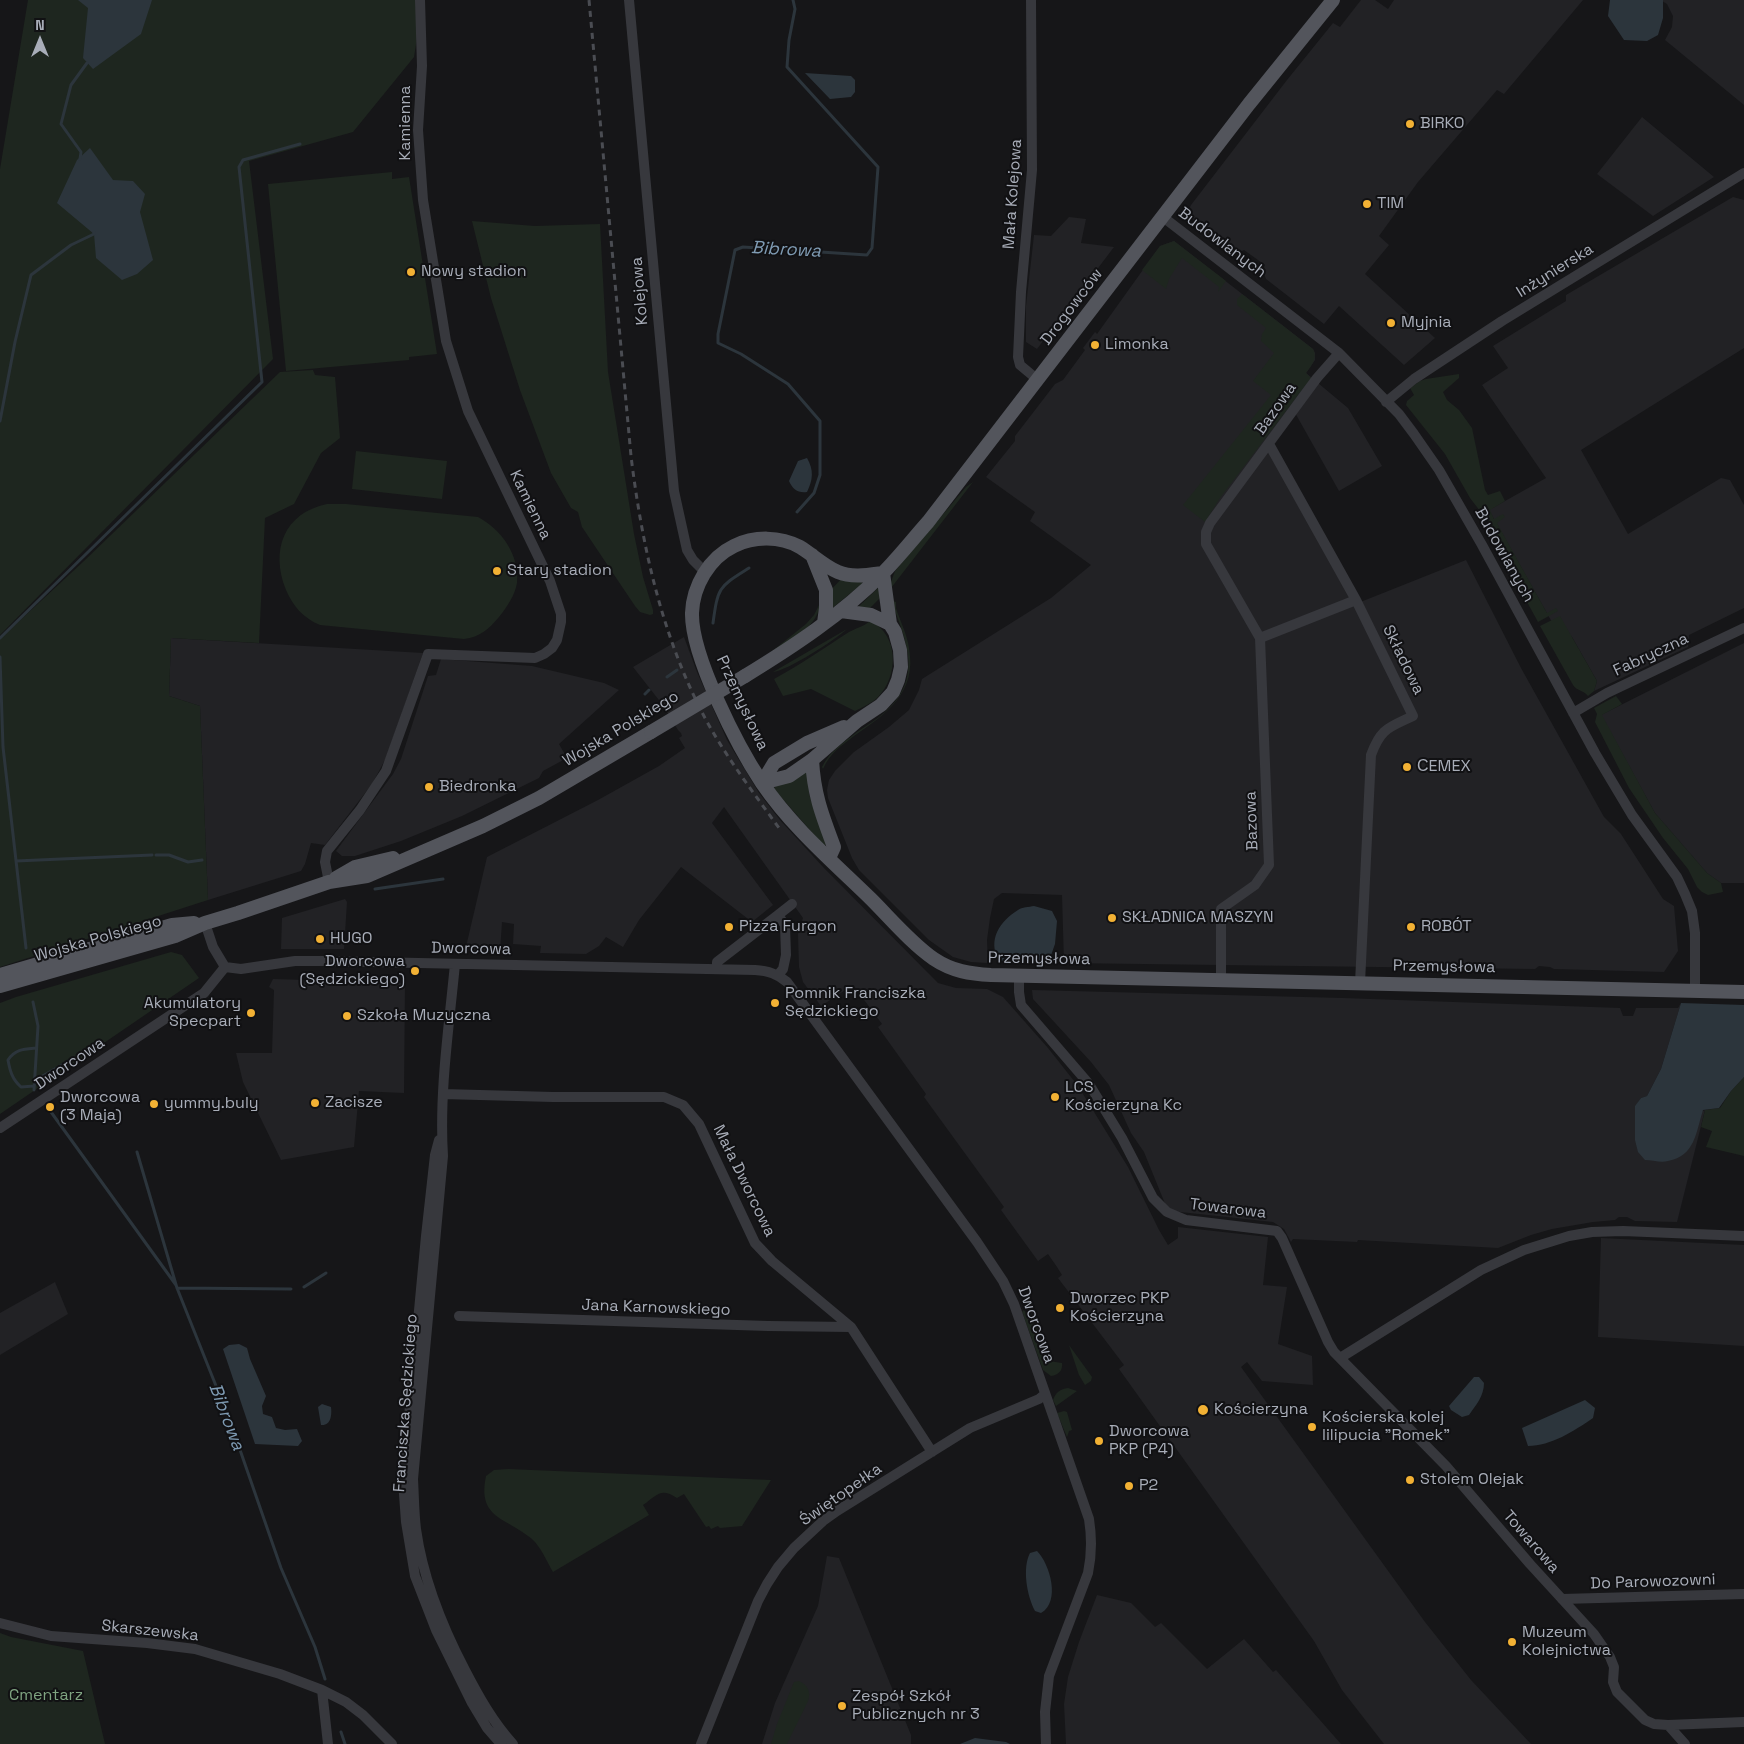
<!DOCTYPE html>
<meta charset="utf-8">
<style>
body{margin:0}
#map{position:relative;width:1744px;height:1744px;overflow:hidden;background:#161618;font-family:"Space Grotesk",sans-serif}
canvas{display:block}
.north{position:absolute;left:15px;top:15px;width:50px;height:50px;-webkit-text-stroke:4px #111113;paint-order:stroke;rotate:0deg;font-size:14px;font-weight:700;line-height:20px;text-align:center;color:#a8adb8}
.north::after{content:'';display:block;margin:auto;width:18px;height:22px;background:#a8adb8;clip-path:polygon(50% 0,100% 100%,50% 72%,0 100%)}
</style>
<div id="map">
<canvas width="1744" height="1744"></canvas>
<div class="north">N</div>
</div>
<script>
const g = document.querySelector('canvas').getContext('2d');
g.lineJoin = 'round';
function fillPath(path, color) { g.fillStyle = color; g.fill(path, 'evenodd'); }
function stroke(path, color, width, dash) { g.strokeStyle = color; g.lineWidth = width; g.lineCap = dash ? 'butt' : 'round'; g.setLineDash(dash || []); g.stroke(path); }
function write(font, color, halo, rows, align = 'center') {
  g.font = font + ' "Space Grotesk",sans-serif'; g.lineWidth = 4; g.setLineDash([]); g.textBaseline = 'middle'; g.strokeStyle = halo; g.fillStyle = color; for (const [text, x, y, turn = 0] of rows) {
    g.save(); g.translate(x, y); g.rotate((+turn || 0) * Math.PI / 180); g.textAlign = isNaN(turn) ? turn : align; if (halo) g.strokeText(text, 0, 0); g.fillText(text, 0, 0); g.restore();
  }
}
fillPath(new Path2D(`
 M 1361,0 L 1375,0 L 1388,9 L 1394,0 L 1583,0 L 1504,94 L 1497,90 L 1418,182 L 1379,236 L 1389,245 L 1365,274 L 1435,338 L 1404,365 L 1339,306 L 1324,324 L 1266,279 L 1263,271 L 1265,265 L 1244,250 L 1240,252 L 1231,252 L 1189,217 L 1188,211 L 1191,205 L 1287,80 L 1333,23 L 1340,27 Z
 M 1663,0 L 1744,0 L 1744,105 L 1665,40 L 1672,27 L 1673,16 L 1667,4 L 1662,1 Z
 M 1642,117 L 1714,177 L 1653,216 L 1597,174 Z
 M 1733,197 L 1744,200 L 1744,348 L 1581,450 L 1628,534 L 1721,478 L 1730,480 L 1744,505 L 1744,608 L 1689,635 L 1688,647 L 1594,691 L 1597,681 L 1572,637 L 1553,624 L 1489,510 L 1546,478 L 1482,385 L 1508,368 L 1493,346 L 1566,301 L 1566,295 Z
 M 1069,217 L 1086,219 L 1081,243 L 1114,247 L 1037,349 L 1026,342 L 1026,306 L 1034,235 L 1051,236 Z
 M 1174,241 L 1313,349 L 1315,353 L 1315,360 L 1306,373 L 1348,408 L 1382,466 L 1339,491 L 1294,411 L 1270,444 L 1358,603 L 1466,560 L 1521,668 L 1604,817 L 1621,834 L 1663,899 L 1674,906 L 1678,951 L 1664,972 L 1554,969 L 1550,967 L 1539,966 L 1535,969 L 1064,963 L 1062,895 L 1002,893 L 994,899 L 990,918 L 987,940 L 988,963 L 971,962 L 953,957 L 929,940 L 859,870 L 852,858 L 828,798 L 827,790 L 829,780 L 835,771 L 854,752 L 889,727 L 909,710 L 919,690 L 922,679 L 1051,598 L 1091,565 L 1030,521 L 1035,512 L 986,477 L 1015,441 L 1015,436 L 1032,414 L 1055,384 L 1063,380 L 1085,350 L 1083,348 L 1095,332 L 1097,334 L 1160,246 Z
 M 684,637 L 697,672 L 727,740 L 759,793 L 780,820 L 823,867 L 938,983 L 956,988 L 987,989 L 1003,997 L 1048,1048 L 1078,1086 L 1128,1167 L 1159,1230 L 1168,1245 L 1178,1238 L 1178,1227 L 1268,1237 L 1263,1285 L 1287,1287 L 1278,1344 L 1312,1356 L 1313,1385 L 1262,1381 L 1247,1362 L 1241,1367 L 1425,1622 L 1471,1680 L 1531,1744 L 1384,1744 L 1342,1690 L 1314,1641 L 1119,1369 L 1124,1365 L 1058,1278 L 1062,1275 L 1057,1267 L 1048,1254 L 1038,1261 L 1001,1210 L 1004,1207 L 924,1097 L 926,1094 L 878,1027 L 882,1024 L 853,985 L 821,1006 L 803,982 L 799,967 L 798,934 L 803,918 L 724,807 L 712,823 L 773,905 L 752,922 L 681,867 L 639,920 L 623,947 L 606,937 L 599,946 L 586,954 L 540,953 L 541,946 L 513,944 L 514,924 L 502,922 L 500,952 L 465,951 L 487,857 L 598,800 L 659,766 L 685,748 L 679,738 L 682,736 L 681,733 L 678,730 L 662,704 L 633,667 Z
 M 171,638 L 423,653 L 386,758 L 372,784 L 325,845 L 311,843 L 305,864 L 301,871 L 208,900 L 200,706 L 169,696 Z
 M 1744,643 L 1744,883 L 1721,883 L 1707,873 L 1655,813 L 1601,715 Z
 M 441,659 L 532,666 L 604,683 L 619,690 L 559,744 L 567,758 L 543,771 L 539,778 L 462,816 L 401,841 L 355,856 L 342,856 L 336,851 L 393,774 L 401,759 L 428,676 L 436,675 Z
 M 345,899 L 347,902 L 344,949 L 281,949 L 282,918 Z
 M 273,979 L 405,983 L 404,1093 L 359,1091 L 354,1147 L 281,1160 L 243,1082 L 236,1053 L 272,1053 L 274,990 L 269,987 Z
 M 1032,990 L 1343,998 L 1620,1008 L 1623,1016 L 1633,1016 L 1636,1008 L 1678,1008 L 1681,1003 L 1661,1069 L 1647,1096 L 1641,1098 L 1635,1107 L 1635,1140 L 1705,1110 L 1677,1222 L 1635,1221 L 1627,1217 L 1619,1217 L 1615,1220 L 1593,1222 L 1552,1229 L 1531,1235 L 1498,1248 L 1358,1240 L 1357,1242 L 1293,1239 L 1291,1242 L 1284,1229 L 1273,1222 L 1171,1211 L 1166,1206 L 1144,1152 L 1131,1133 L 1109,1085 L 1091,1062 L 1033,999 Z
 M 1601,1238 L 1744,1245 L 1744,1346 L 1598,1337 Z
 M 55,1282 L 68,1314 L 0,1355 L 0,1313 Z
 M 827,1556 L 839,1558 L 911,1735 L 911,1744 L 762,1744 L 775,1703 L 818,1606 Z
 M 1097,1595 L 1131,1603 L 1155,1627 L 1161,1623 L 1207,1669 L 1244,1639 L 1273,1672 L 1276,1670 L 1341,1744 L 1066,1744 L 1064,1704 L 1068,1677 L 1079,1642 Z`), '#222225');
fillPath(new Path2D(`
 M 28,0 L 423,0 L 414,57 L 353,132 L 249,161 L 273,359 L 0,635 L 0,169 Z
 M 392,172 L 392,179 L 409,177 L 437,354 L 409,357 L 409,360 L 286,371 L 268,184 Z
 M 472,221 L 535,226 L 600,224 L 608,372 L 634,534 L 643,577 L 653,610 L 653,614 L 650,615 L 640,612 L 635,606 L 582,527 L 578,512 L 571,508 L 551,473 L 520,390 L 491,298 Z
 M 1174,241 L 1226,281 L 1218,292 L 1219,287 L 1182,258 L 1169,279 L 1166,289 L 1142,270 L 1160,246 Z
 M 1242,294 L 1313,349 C 1318,358 1312,365 1306,373 L 1311,378 L 1220,498 L 1205,522 L 1183,505 L 1271,395 L 1253,381 L 1274,353 L 1261,341 L 1262,334 L 1266,328 L 1237,305 L 1237,299 Z
 M 313,370 L 315,375 L 335,377 L 340,438 L 321,453 L 294,504 L 265,518 L 259,643 L 171,638 L 169,696 L 200,706 L 208,900 L 0,967 L 0,639 L 84,561 L 280,372 Z
 M 1459,374 L 1459,378 L 1443,392 L 1447,400 L 1459,410 L 1472,428 L 1485,490 L 1488,495 L 1500,491 L 1505,501 L 1490,510 L 1494,519 L 1503,514 L 1505,517 L 1497,523 L 1547,613 L 1556,608 L 1558,611 L 1538,622 L 1521,591 L 1505,552 L 1490,524 L 1470,498 L 1445,454 L 1406,405 L 1407,401 L 1414,395 L 1410,388 L 1420,381 L 1426,379 Z
 M 356,451 L 447,461 L 442,499 L 352,489 Z
 M 973,482 L 891,588 L 891,582 L 895,571 L 966,487 Z
 M 327,504 L 346,504 L 478,517 C 501,529 520,555 517,583 C 515,595 507,607 499,617 C 489,629 480,637 464,639 L 320,625 C 303,618 293,606 286,590 C 270,550 284,513 327,504 Z
 M 842,578 L 862,582 L 862,584 L 831,609 L 830,591 Z
 M 879,587 L 881,597 L 868,610 L 857,608 Z
 M 891,600 L 896,602 L 896,608 C 900,621 907,634 909,648 C 917,693 887,713 854,736 C 841,746 830,753 823,769 L 822,767 C 830,751 843,743 857,732 C 866,726 876,720 885,712 C 924,678 906,641 891,600 Z
 M 821,601 C 818,628 792,639 771,652 L 806,624 L 814,615 Z
 M 1560,616 L 1597,681 L 1594,691 L 1588,696 C 1583,690 1577,691 1573,685 L 1540,626 Z
 M 870,621 C 899,634 899,676 878,697 C 872,703 863,707 855,711 L 811,689 L 783,696 L 774,679 C 800,665 824,648 849,632 C 856,628 863,627 870,621 Z
 M 847,629 C 835,640 787,671 773,672 Z
 M 1616,696 L 1622,704 L 1602,715 L 1655,813 L 1707,873 L 1721,883 L 1723,892 L 1708,895 L 1702,892 L 1697,887 L 1688,869 L 1663,838 L 1629,788 L 1595,722 L 1597,714 L 1594,708 Z
 M 809,766 L 809,794 L 828,844 L 827,845 L 823,845 L 774,789 L 775,786 L 783,784 Z
 M 171,952 L 182,955 L 199,978 L 0,1114 L 0,1003 L 16,997 Z
 M 1744,1077 L 1744,1156 L 1706,1147 L 1712,1131 L 1701,1127 L 1705,1110 L 1720,1108 L 1731,1091 Z
 M 1024,1310 L 1044,1337 L 1036,1336 L 1035,1341 L 1049,1361 L 1062,1363 C 1063,1370 1059,1375 1051,1376 L 1043,1370 L 1022,1312 Z
 M 1069,1345 L 1092,1377 L 1091,1381 L 1085,1385 L 1079,1375 Z
 M 1068,1388 L 1077,1391 L 1056,1406 L 1053,1400 C 1056,1392 1060,1389 1068,1388 Z
 M 1064,1411 L 1067,1412 L 1072,1430 L 1069,1431 L 1067,1437 L 1057,1413 Z
 M 508,1469 L 771,1480 L 742,1526 L 720,1528 L 718,1526 L 711,1529 L 709,1526 L 706,1527 L 684,1494 L 677,1498 C 661,1487 657,1495 643,1505 L 649,1515 L 553,1572 C 547,1562 541,1547 532,1539 C 506,1517 477,1519 486,1476 L 494,1470 Z
 M 0,1633 L 11,1637 L 83,1651 L 105,1744 L 0,1744 Z
 M 799,1681 C 808,1685 811,1692 808,1701 L 787,1744 L 771,1744 L 777,1724 L 794,1682 Z`), '#1e261f');
fillPath(new Path2D(`
 M 78,0 L 152,0 L 141,34 L 93,69 L 83,58 L 88,8 Z
 M 1610,0 L 1663,0 L 1663,18 L 1658,35 L 1647,41 L 1624,40 L 1608,16 Z
 M 805,73 L 851,76 L 855,80 L 855,92 L 851,97 L 830,99 Z
 M 90,148 L 113,180 L 133,181 L 145,194 L 140,212 L 153,260 L 137,274 L 122,280 L 96,258 L 94,234 L 57,203 L 77,160 Z
 M 807,458 C 814,470 813,480 807,492 C 798,493 793,490 789,481 L 798,461 Z
 M 1034,906 L 1052,911 L 1057,921 L 1055,944 L 1050,958 L 1044,962 L 999,961 C 987,940 1000,921 1018,910 C 1022,907 1029,907 1034,906 Z
 M 1681,1003 L 1744,1005 L 1744,1077 L 1731,1091 L 1719,1108 L 1703,1110 C 1696,1132 1695,1156 1668,1161 C 1661,1163 1652,1160 1645,1160 L 1638,1152 L 1635,1140 L 1635,1106 L 1641,1098 L 1647,1096 L 1661,1069 Z
 M 239,1344 L 247,1348 L 250,1359 L 266,1396 L 262,1406 L 263,1414 L 272,1417 L 276,1428 L 285,1430 L 297,1429 L 302,1441 L 298,1446 L 255,1444 L 223,1349 L 229,1345 Z
 M 1474,1377 L 1479,1377 L 1484,1383 C 1484,1396 1476,1405 1469,1415 L 1462,1417 L 1451,1410 L 1449,1406 Z
 M 1585,1400 L 1595,1408 L 1593,1418 C 1574,1431 1551,1446 1528,1446 L 1522,1428 Z
 M 322,1404 L 331,1407 C 332,1415 331,1426 321,1425 L 318,1407 Z
 M 1037,1551 C 1050,1564 1061,1602 1041,1613 L 1035,1611 C 1027,1596 1022,1568 1030,1553 Z
 M 975,1738 L 1006,1742 L 1010,1744 L 960,1744 Z`), '#2c353c');
stroke(new Path2D(`
 M 793,0 L 795,9 L 789,40 L 787,67 L 878,167 L 872,248 L 867,255 L 743,247 L 735,250 L 718,334 L 718,343 L 741,354 L 788,384 L 820,421 L 820,475 L 814,493 L 797,512
 M 80,159 L 81,152 L 61,124 L 71,85 L 87,63
 M 0,421 L 15,342 L 31,275 L 71,245 L 94,234 L 94,232
 M 713,623 C 718,586 719,587 749,568
 M 0,638 L 262,382 L 239,167 L 243,160 L 300,144
 M 0,657 L 3,747 L 26,948
 M 667,677 L 677,670
 M 645,694 L 649,690
 M 156,855 L 169,855 L 188,862 L 202,860
 M 16,861 L 152,855
 M 375,889 L 443,879
 M 33,1002 L 38,1026 L 34,1090
 M 34,1081 L 74,1058
 M 34,1086 L 21,1087 C 12,1079 10,1071 8,1060 C 15,1049 24,1049 36,1048
 M 51,1112 L 176,1285
 M 137,1152 L 177,1288 L 230,1421 L 281,1568 L 315,1647 L 325,1679
 M 304,1287 L 326,1273
 M 177,1288 L 291,1289
 M 341,1732 L 345,1744`), '#2c353c', 3);
stroke(new Path2D(`
 M 629,0 L 674,491 L 687,550 L 693,560 L 705,572
 M 1031,0 L 1032,170 L 1021,292 L 1018,357 L 1020,365 L 1038,380
 M 1163,217 L 1339,353 L 1399,414 L 1414,434 L 1439,470 L 1482,545 L 1595,753 L 1632,815 L 1677,877 L 1685,894 L 1692,911 L 1695,933 L 1695,990
 M 1386,402 L 1414,379 L 1502,321 L 1744,173
 M 1269,444 L 1356,600 L 1413,716 C 1388,728 1381,728 1371,755 L 1360,983
 M 1260,638 L 1356,600
 M 1573,713 L 1607,693 L 1744,628
 M 329,882 L 325,862 L 327,851 L 360,810 L 386,771 L 428,654 L 535,658 L 544,654 L 552,648 L 557,640 L 561,622 L 561,614 L 550,581 L 468,411 L 446,341 L 423,200 L 418,130 L 422,66 L 420,0
 M 778,915 L 792,904
 M 205,923 L 213,947 L 225,967 L 241,969 L 295,961 L 323,961 L 755,970 C 769,971 777,974 787,982 L 977,1242 L 1003,1281 L 1014,1304 L 1089,1519 C 1092,1538 1092,1554 1088,1573 L 1049,1676 L 1045,1712 L 1046,1744
 M 455,964 C 449,1027 439,1093 443,1156 L 413,1479 C 414,1496 414,1513 416,1529 C 423,1579 442,1626 465,1670 C 479,1697 493,1722 513,1744
 M 717,969 L 717,962 L 778,915 L 785,925 L 786,955 L 783,969 L 778,975
 M 1019,976 L 1019,992 L 1021,1005 L 1089,1084 L 1122,1138 L 1153,1198 L 1167,1212 L 1186,1220 L 1277,1231 L 1282,1238 L 1328,1342 L 1334,1352 L 1446,1466 L 1530,1564 L 1594,1634 L 1610,1657 L 1614,1667 L 1613,1682 L 1617,1692 L 1645,1720 L 1654,1724 L 1668,1725 L 1685,1744
 M 1221,980 L 1221,909 L 1255,885 L 1269,865 L 1260,638 L 1206,544 L 1206,532 L 1210,523 L 1317,378 L 1339,353
 M 443,1094 L 553,1097 L 664,1097 L 683,1105 L 699,1124 L 755,1243 L 772,1261 L 851,1327 L 932,1452
 M 0,1128 L 204,993 L 225,967
 M 439,1140 L 435,1155 L 426,1236 L 412,1385 L 403,1481 L 406,1522 L 415,1576 L 436,1630 L 472,1703 L 487,1728 L 501,1744
 M 459,1316 L 768,1326 L 851,1327
 M 1340,1358 L 1481,1270 L 1524,1250 L 1569,1236 L 1592,1232 L 1623,1231 L 1744,1236
 M 1562,1599 L 1744,1594
 M 0,1623 L 51,1636 L 147,1643 L 195,1649 L 280,1674 L 322,1690 L 346,1702 L 363,1715 L 392,1744
 M 322,1690 L 328,1744
 M 1668,1725 L 1744,1722
 M 701,1744 L 758,1601 L 767,1584 L 778,1567 L 794,1548 L 823,1521 L 837,1511 L 970,1428 L 1039,1399 L 1045,1394`), '#37383d', 10);
stroke(new Path2D(`
 M 812,555 L 826,590 L 826,608 L 824,623
 M 883,573 C 868,575 852,578 838,572 C 824,566 813,555 800,547 C 780,536 754,536 734,546 C 709,558 693,586 692,613 C 691,656 738,747 762,783 C 792,827 833,862 871,899 C 891,919 911,943 934,959 C 952,971 970,974 991,975 L 1744,992
 M 841,611 L 871,615 L 890,624
 M 745,676 C 794,646 841,615 882,574 C 898,558 912,540 928,522 L 1249,104 L 1333,0
 M 762,783 L 774,763 L 807,743 L 844,727
 M 762,783 L 789,776 L 812,760
 M 829,858 L 834,847 C 822,815 814,795 812,760 L 857,721 L 881,705 L 893,692 L 898,680 L 901,667 L 900,650 L 895,632 L 890,624 L 883,573
 M 336,878 L 355,867 L 393,858
 M 0,975 L 172,925 L 194,923
 M 0,986 L 175,936 L 205,923 L 238,913 L 329,882 L 367,876 L 483,826 L 539,798 L 651,732`), '#53555c', 14);
stroke(new Path2D(`
 M 589,0 L 631,456 C 642,546 662,637 705,718 C 726,757 753,792 779,828`), '#4a4c52', 3, [6, 5]);
stroke(new Path2D(`
 M 651,732 L 745,676`), '#53555c', 14);
for (const [x, y, r, color] of [
 [1410,124,5,"#f2b134"],
 [1367,204,5,"#f2b134"],
 [411,272,5,"#f2b134"],
 [1391,323,5,"#f2b134"],
 [1095,345,5,"#f2b134"],
 [497,571,5,"#f2b134"],
 [1407,767,5,"#f2b134"],
 [429,787,5,"#f2b134"],
 [1112,918,5,"#f2b134"],
 [729,927,5,"#f2b134"],
 [1411,927,5,"#f2b134"],
 [320,939,5,"#f2b134"],
 [415,971,5,"#f2b134"],
 [775,1003,5,"#f2b134"],
 [251,1013,5,"#f2b134"],
 [347,1016,5,"#f2b134"],
 [1055,1097,5,"#f2b134"],
 [315,1103,5,"#f2b134"],
 [154,1104,5,"#f2b134"],
 [50,1107,5,"#f2b134"],
 [1060,1308,5,"#f2b134"],
 [1203,1410,6,"#f2b134"],
 [1312,1427,5,"#f2b134"],
 [1099,1441,5,"#f2b134"],
 [1410,1480,5,"#f2b134"],
 [1129,1486,5,"#f2b134"],
 [1512,1642,5,"#f2b134"],
 [842,1706,5,"#f2b134"]
]) { const dot = new Path2D(); dot.arc(x, y, r, 0, 2 * Math.PI); g.fillStyle = color; g.fill(dot); stroke(dot, '#111113', 2); }
write('16px', '#a8adb8', '#111113', [
 ["Kamienna",406,123,-90],
 ["Mała Kolejowa",1013,194,-86],
 ["Budowlanych",1222,243,37],
 ["Inżynierska",1555,271,-32],
 ["Kolejowa",640,291,-95],
 ["Drogowców",1072,307,-53],
 ["Bazowa",1276,409,-55],
 ["Kamienna",530,505,64],
 ["Budowlanych",1504,555,61],
 ["Fabryczna",1651,655,-25],
 ["Składowa",1403,660,64],
 ["Przemysłowa",742,703,65],
 ["Wojska Polskiego",621,729,-31],
 ["Bazowa",1252,821,-92],
 ["Wojska Polskiego",98,939,-16],
 ["Dworcowa",471,949,1],
 ["Przemysłowa",1039,959,1],
 ["Przemysłowa",1444,967,1],
 ["Dworcowa",70,1064,-34],
 ["Mała Dworcowa",744,1181,64],
 ["Towarowa",1228,1209,7],
 ["Jana Karnowskiego",656,1308,2],
 ["Dworcowa",1036,1325,70],
 ["Franciszka Sędzickiego",406,1403,-86],
 ["Świętopełka",841,1495,-35],
 ["Towarowa",1531,1542,49],
 ["Do Parowozowni",1653,1582,-2],
 ["Skarszewska",150,1631,6]
]);
write('16px', '#a8adb8', '#111113', [
 ["BIRKO",1420,124],
 ["TIM",1377,204],
 ["Nowy stadion",421,272],
 ["Myjnia",1401,323],
 ["Limonka",1105,345],
 ["Stary stadion",507,571],
 ["СEMEX",1417,767],
 ["Biedronka",439,787],
 ["SKŁADNICA MASZYN",1122,918],
 ["Pizza Furgon",739,927],
 ["ROBÓT",1421,927],
 ["HUGO",330,939],
 ["Dworcowa",405,962,"right"],
 ["(Sędzickiego)",405,980,"right"],
 ["Pomnik Franciszka",785,994],
 ["Sędzickiego",785,1012],
 ["Akumulatory",241,1004,"right"],
 ["Specpart",241,1022,"right"],
 ["Szkoła Muzyczna",357,1016],
 ["LCS",1065,1088],
 ["Kościerzyna Kc",1065,1106],
 ["Dworcowa",60,1098],
 ["(3 Maja)",60,1116],
 ["Zacisze",325,1103],
 ["yummy.buly",164,1104],
 ["Dworzec PKP",1070,1299],
 ["Kościerzyna",1070,1317],
 ["Kościerzyna",1214,1410],
 ["Kościerska kolej",1322,1418],
 ["lilipucia \"Romek\"",1322,1436],
 ["Dworcowa",1109,1432],
 ["PKP (P4)",1109,1450],
 ["Stolem Olejak",1420,1480],
 ["P2",1139,1486],
 ["Muzeum",1522,1633],
 ["Kolejnictwa",1522,1651],
 ["Zespół Szkół",852,1697],
 ["Publicznych nr 3",852,1715]
], 'left');
write('16px', '#7fa381', '#111113', [
 ["Cmentarz",46,1696]
]);
write('italic 18px', '#7f9bb3', '#111113', [
 ["Bibrowa",786,250,3],
 ["Bibrowa",226,1417,69]
]);
</script>
